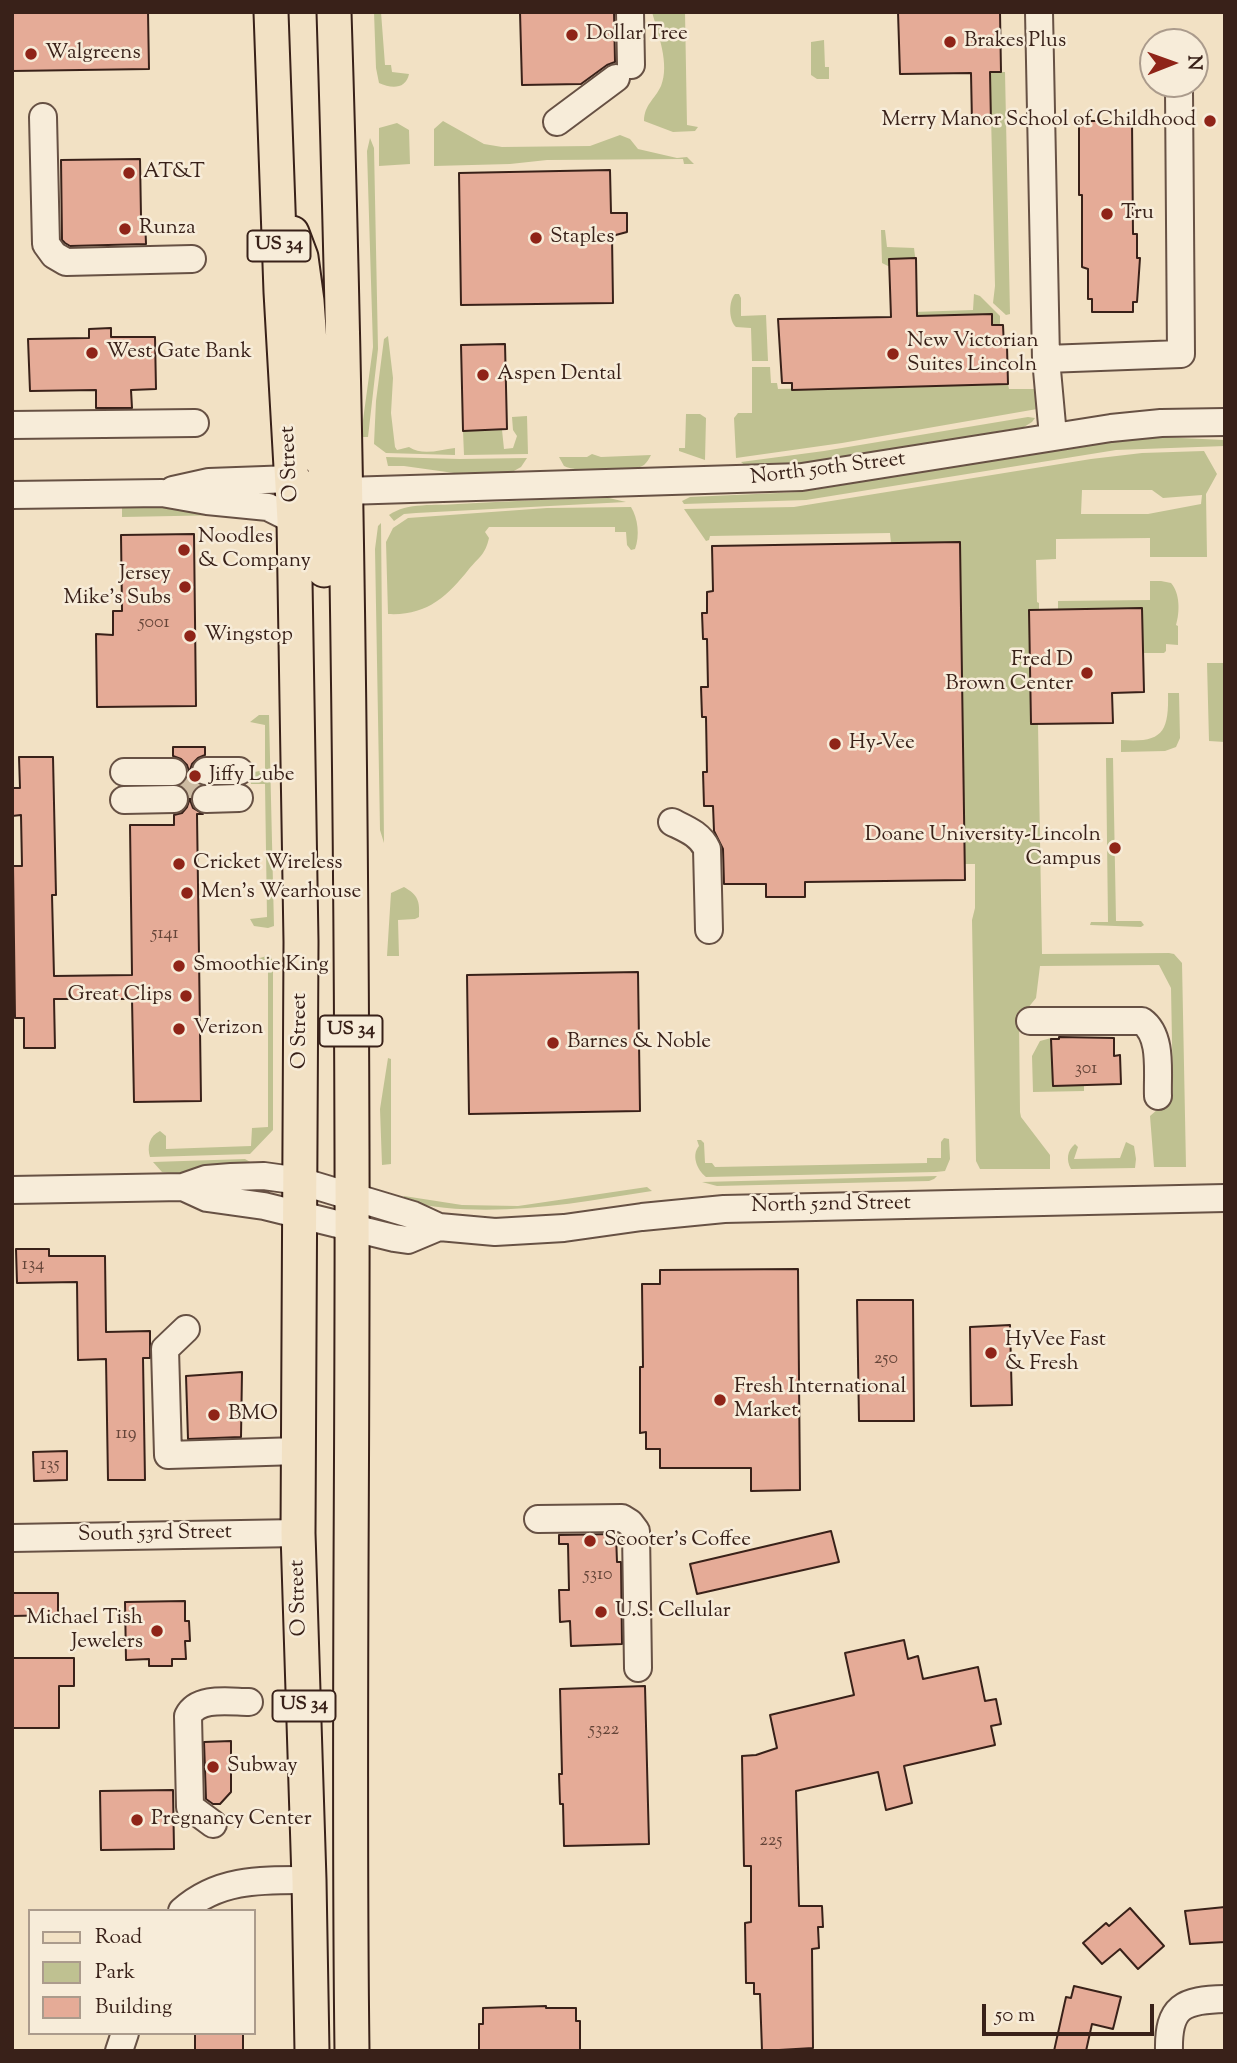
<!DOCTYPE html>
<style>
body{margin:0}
#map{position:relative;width:1237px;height:2063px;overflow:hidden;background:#f2e1c4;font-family:"Sorts Mill Goudy",serif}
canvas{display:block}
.frame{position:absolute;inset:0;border:14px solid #392119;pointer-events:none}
.legend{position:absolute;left:28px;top:1909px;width:228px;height:126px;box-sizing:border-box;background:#f7ecd9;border:2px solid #ab9b8c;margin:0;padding:9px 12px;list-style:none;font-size:21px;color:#392119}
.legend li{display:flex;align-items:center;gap:14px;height:35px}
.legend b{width:35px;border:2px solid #ab9b8c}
.north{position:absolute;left:1139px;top:28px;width:70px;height:70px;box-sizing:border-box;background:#f7ecd9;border:2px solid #ab9b8c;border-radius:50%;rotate:89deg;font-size:19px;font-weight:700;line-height:28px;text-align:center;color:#392119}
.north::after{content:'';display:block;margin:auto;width:24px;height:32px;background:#8f2418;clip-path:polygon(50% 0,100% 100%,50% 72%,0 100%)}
.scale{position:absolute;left:982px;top:2004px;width:172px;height:32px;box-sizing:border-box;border:4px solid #392119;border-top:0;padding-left:9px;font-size:21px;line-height:24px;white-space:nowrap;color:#392119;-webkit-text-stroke:5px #f7ecd9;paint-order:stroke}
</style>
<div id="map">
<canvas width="1237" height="2063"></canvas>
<div class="frame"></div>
<ul class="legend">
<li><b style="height:9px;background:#f2e1c4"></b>Road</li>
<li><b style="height:19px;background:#bfc191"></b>Park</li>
<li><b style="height:19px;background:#e5ab97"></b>Building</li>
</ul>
<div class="north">N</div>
<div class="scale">50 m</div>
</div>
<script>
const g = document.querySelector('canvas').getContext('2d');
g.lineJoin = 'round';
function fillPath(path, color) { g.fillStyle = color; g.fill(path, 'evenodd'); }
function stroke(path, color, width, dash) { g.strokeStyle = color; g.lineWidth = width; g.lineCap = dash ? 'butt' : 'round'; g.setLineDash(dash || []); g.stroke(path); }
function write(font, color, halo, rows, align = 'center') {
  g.font = font + ' "Sorts Mill Goudy",serif'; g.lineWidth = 5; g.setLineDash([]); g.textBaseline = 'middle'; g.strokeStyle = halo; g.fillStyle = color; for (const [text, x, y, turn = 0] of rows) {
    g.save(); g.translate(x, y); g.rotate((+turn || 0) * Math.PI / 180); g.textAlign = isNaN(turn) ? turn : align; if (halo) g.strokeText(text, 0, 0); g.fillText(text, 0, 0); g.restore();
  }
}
fillPath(new Path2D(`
 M 374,12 L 381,12 L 385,65 L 391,65 L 392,72 L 409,74 C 406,89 392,89 379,83 L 376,68 Z
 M 652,12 L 685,12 L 687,125 L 698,127 L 695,131 L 673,132 L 644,121 C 644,105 655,99 661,86 C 670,64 658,34 652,12 Z
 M 824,40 L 825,67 L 829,67 L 829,79 L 817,79 L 811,75 L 811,42 Z
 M 990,72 L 1005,72 L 1010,314 L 1006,315 L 993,303 L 995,286 Z
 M 443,121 L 484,144 L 502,147 L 590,146 L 620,135 L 630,139 L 638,149 L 677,158 L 687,157 L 694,164 L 684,164 L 683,159 L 547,160 L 510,164 L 434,166 L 434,129 Z
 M 397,123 L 409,130 L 410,164 L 379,166 L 379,128 Z
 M 370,138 L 374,148 L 378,349 L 368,437 L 363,437 L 363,420 L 373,347 L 367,151 Z
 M 881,230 L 885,230 L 887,247 L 914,248 L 916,264 L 888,266 L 882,263 Z
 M 735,294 L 739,294 L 741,298 L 741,316 L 766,315 L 768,361 L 752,361 L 751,328 L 736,327 C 729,321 728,302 735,294 Z
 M 974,294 L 980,296 L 1000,316 L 1000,325 L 992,325 L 992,315 L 914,316 L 914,312 L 973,310 Z
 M 388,336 L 393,378 L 391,413 L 395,447 L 397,450 L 409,447 C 422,456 440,450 455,448 L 455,455 L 386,453 L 374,444 L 376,401 L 384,339 Z
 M 752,367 L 770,367 L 771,383 L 777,383 L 778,389 L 1008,384 L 1009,389 L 1034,389 L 1037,409 L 842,443 L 736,458 L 734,418 L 738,413 L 752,413 Z
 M 686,414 L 700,414 L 706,418 L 705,460 L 679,451 L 679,448 L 685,448 Z
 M 527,416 L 528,454 L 464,455 L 463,431 L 502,430 L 504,449 L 513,448 L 517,436 L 513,430 L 512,417 Z
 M 1028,417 L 1035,418 L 1032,422 L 1024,427 L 800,464 L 747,467 L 741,462 L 824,451 Z
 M 1159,437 L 1225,440 L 1225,446 L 1116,450 L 806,500 L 684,504 L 682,501 L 690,497 L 800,492 L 1113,441 Z
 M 1204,451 L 1217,474 L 1206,494 L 1207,557 L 1150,557 L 1150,538 L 1056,539 L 1056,559 L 1036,560 L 1037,602 L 1039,603 L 1039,610 L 1029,611 L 1031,724 L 1038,724 L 1042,954 L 1169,953 L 1174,954 L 1182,963 L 1186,1167 L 1154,1167 L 1150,1116 L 1173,1096 L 1171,988 L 1159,965 L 1040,966 L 1036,998 L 1019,1019 L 1020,1112 L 1021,1117 L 1050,1155 L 1050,1169 L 980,1169 L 976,1161 L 972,920 L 975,908 L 975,864 L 965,864 L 960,542 L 891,543 L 890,533 L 710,536 L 709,540 L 706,541 L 684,509 L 794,507 L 1091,459 L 1142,453 ZM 1082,490 L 1152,490 L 1163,498 L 1202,495 L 1201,504 L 1148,514 L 1081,514 Z
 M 592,454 L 601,457 L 651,455 C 649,459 647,462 644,465 C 632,473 578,473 564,466 L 559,457 L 587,457 Z
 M 386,457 L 460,459 L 527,458 L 521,467 L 512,472 L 454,473 L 404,466 L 388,466 Z
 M 609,498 L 626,502 L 416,513 L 404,514 L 394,521 L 389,515 C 407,502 436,506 458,504 C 508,501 558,499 609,498 Z
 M 159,506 L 227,515 L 122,517 L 122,507 Z
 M 631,507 C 638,518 640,536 635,549 L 631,550 L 627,545 L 626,532 L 615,532 L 615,527 L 489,527 L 485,532 L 489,538 C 485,555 480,556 469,569 C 447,597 426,616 388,614 L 386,542 L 393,528 L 408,518 L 547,508 Z
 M 381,523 L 384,843 L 380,830 L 375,549 L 378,526 Z
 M 1150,581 L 1161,581 L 1171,583 C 1180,593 1180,612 1176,625 L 1178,626 L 1178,645 L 1166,644 L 1166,651 L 1164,653 L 1143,653 L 1058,610 L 1058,601 L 1150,600 Z
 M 1207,663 L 1224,663 L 1225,742 L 1209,741 Z
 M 1168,693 L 1179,693 L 1180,738 L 1176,747 L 1165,751 L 1121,752 L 1121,740 C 1162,743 1169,733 1168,693 Z
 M 259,715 L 269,715 L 274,926 L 268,928 L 254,926 L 250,919 L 267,917 L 265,784 L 251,784 L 249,773 L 265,770 L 265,725 L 250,722 Z
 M 1106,758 L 1113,758 L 1116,921 L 1141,921 L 1144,925 L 1141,927 L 1090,925 L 1091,922 L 1108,922 Z
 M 404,887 C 418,895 420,901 419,917 L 415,919 L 398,920 L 399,956 L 387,956 L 391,893 Z
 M 267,956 L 271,957 L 273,962 L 273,1130 L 250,1154 L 150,1157 C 147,1147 149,1136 160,1131 L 166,1136 L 166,1149 L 251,1146 L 252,1128 L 268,1127 L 268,966 L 253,966 L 252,964 L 256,959 Z
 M 1051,1038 L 1053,1085 L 1084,1085 L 1084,1091 L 1033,1092 L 1032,1056 L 1040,1041 Z
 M 388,1058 L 391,1059 L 391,1164 L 382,1165 L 380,1109 Z
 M 944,1138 L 949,1139 L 950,1159 L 945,1171 L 936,1172 L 706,1177 C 697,1170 691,1155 699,1146 L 697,1140 L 701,1140 L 704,1143 L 705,1163 L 712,1163 L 715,1167 L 927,1163 L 927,1158 L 941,1158 L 941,1142 Z
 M 1126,1142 L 1134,1146 L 1136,1159 L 1135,1168 L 1071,1169 C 1066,1160 1067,1151 1075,1144 L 1078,1147 L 1074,1159 L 1120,1158 Z
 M 245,1159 L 252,1163 C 222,1168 191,1176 162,1172 L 153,1162 Z
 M 937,1176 L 934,1179 L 929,1181 L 717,1186 L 702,1182 Z
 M 647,1187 L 652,1191 C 569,1204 487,1220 403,1201 L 404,1196 L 462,1205 L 518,1206 Z`), '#bfc191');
const building = new Path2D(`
 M 12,12 L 148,12 L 149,69 L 12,71 Z
 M 520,12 L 614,12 L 615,62 L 607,65 L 581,84 L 522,85 Z
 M 898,12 L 1000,12 L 1001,72 L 990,72 L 991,123 L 972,123 L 971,73 L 900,74 Z
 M 1079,121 L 1132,121 L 1133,234 L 1137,234 L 1137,258 L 1140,258 L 1137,302 L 1133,302 L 1133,312 L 1092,312 L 1092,299 L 1088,299 L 1088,269 L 1082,267 L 1082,195 L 1079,195 Z
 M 140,159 L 141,217 L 145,217 L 146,244 L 70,246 L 65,243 L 62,240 L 61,160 Z
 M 610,170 L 611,213 L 627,213 L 627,232 L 612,236 L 613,303 L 461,305 L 459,173 Z
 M 916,258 L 917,316 L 992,314 L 992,325 L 1003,325 L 1004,347 L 1007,346 L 1008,384 L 792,390 L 792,383 L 782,383 L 778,319 L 891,317 L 889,259 Z
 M 111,328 L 111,337 L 155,337 L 156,389 L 131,390 L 132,408 L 96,408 L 96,390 L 30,391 L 28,339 L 89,338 L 89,329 Z
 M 505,344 L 507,429 L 463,431 L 461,345 Z
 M 194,534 L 196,706 L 97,707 L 96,634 L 113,635 L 113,611 L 122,611 L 121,535 Z
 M 960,542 L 965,880 L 805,882 L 805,897 L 766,897 L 766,884 L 724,884 L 723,849 L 714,831 L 713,806 L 704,806 L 703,772 L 707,772 L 706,717 L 702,717 L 701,687 L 708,687 L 707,639 L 703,639 L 702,613 L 707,613 L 707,592 L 713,591 L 712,546 Z
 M 1142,608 L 1144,692 L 1112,693 L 1113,723 L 1031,724 L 1029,610 Z
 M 173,747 L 205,747 L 205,755 L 198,758 L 192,764 L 190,770 L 193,779 L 199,785 L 193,791 L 190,800 L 193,808 L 203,814 L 197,814 L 201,1101 L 134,1102 L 132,999 L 54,999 L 55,1048 L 24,1048 L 24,1018 L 15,1018 L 13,866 L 22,866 L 21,815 L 12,816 L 12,788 L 20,788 L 19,757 L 53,757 L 56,895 L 52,895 L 54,976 L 132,975 L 130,825 L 174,825 L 174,815 L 182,813 L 187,807 L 190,798 L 187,790 L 181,785 L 187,779 L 189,771 L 187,765 L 181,759 L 173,756 Z
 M 638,972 L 640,1111 L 469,1114 L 467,975 Z
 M 1059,1037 L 1114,1038 L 1114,1056 L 1120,1055 L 1121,1084 L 1053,1086 L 1051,1039 L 1059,1039 Z
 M 16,1249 L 49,1249 L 49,1256 L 105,1256 L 106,1332 L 150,1331 L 150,1358 L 143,1358 L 145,1480 L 108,1480 L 106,1359 L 78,1360 L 77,1282 L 17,1283 Z
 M 798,1269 L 800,1490 L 751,1491 L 751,1468 L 660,1468 L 660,1449 L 646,1449 L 646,1432 L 640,1433 L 640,1367 L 643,1367 L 642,1284 L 660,1284 L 660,1270 Z
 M 857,1300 L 913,1300 L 914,1421 L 859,1421 Z
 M 1010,1325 L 1012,1405 L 971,1406 L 970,1327 Z
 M 242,1372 L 241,1437 L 188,1439 L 186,1376 Z
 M 67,1451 L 67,1480 L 34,1481 L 33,1452 Z
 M 831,1531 L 839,1562 L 697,1594 L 690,1564 Z
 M 616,1534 L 617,1562 L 621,1562 L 622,1644 L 571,1646 L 570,1621 L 560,1622 L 559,1590 L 569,1590 L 568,1544 L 559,1544 L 559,1535 Z
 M 12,1593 L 58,1593 L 58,1615 L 12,1616 Z
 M 185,1601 L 185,1621 L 189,1621 L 190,1641 L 185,1641 L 186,1659 L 172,1659 L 172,1666 L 149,1666 L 149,1659 L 126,1660 L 125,1602 Z
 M 904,1640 L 908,1659 L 918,1656 L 923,1679 L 978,1667 L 985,1701 L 996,1699 L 1001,1724 L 991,1726 L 995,1745 L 904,1766 L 912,1803 L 886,1810 L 878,1772 L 796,1791 L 799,1906 L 822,1906 L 823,1927 L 818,1927 L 819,1948 L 812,1949 L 813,2048 L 762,2051 L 760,1994 L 754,1994 L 754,1983 L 746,1983 L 745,1923 L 751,1922 L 751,1866 L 744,1866 L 742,1756 L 756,1755 L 777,1748 L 770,1715 L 854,1695 L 845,1653 Z
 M 12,1658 L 74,1658 L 74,1686 L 59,1686 L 59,1728 L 12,1728 Z
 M 645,1686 L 649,1844 L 564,1846 L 563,1804 L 560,1804 L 559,1774 L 562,1774 L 560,1689 Z
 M 231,1741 L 231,1792 L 220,1804 L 213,1804 L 206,1799 L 204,1742 Z
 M 173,1790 L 174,1849 L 101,1850 L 100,1791 Z
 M 1225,1907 L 1225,1942 L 1190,1944 L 1185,1911 Z
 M 1130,1908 L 1164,1946 L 1138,1969 L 1120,1949 L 1102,1964 L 1083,1943 L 1106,1923 L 1109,1926 Z
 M 1074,1986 L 1121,1997 L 1113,2029 L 1092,2024 L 1086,2051 L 1054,2051 L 1066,1997 L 1071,1998 Z
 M 546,2006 L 546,2008 L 576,2008 L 576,2021 L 580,2021 L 580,2051 L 479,2051 L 479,2024 L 483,2024 L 483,2008 Z
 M 195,2033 L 243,2033 L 243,2051 L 195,2051 Z`);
fillPath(building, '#e5ab97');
stroke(building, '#392119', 2);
stroke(new Path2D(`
 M 174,785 L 206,785`), '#cdbba2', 26, [26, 13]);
const minor = new Path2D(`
 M 630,12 L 631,65
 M 1039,12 L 1046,359 L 1053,436
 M 43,117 L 46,244 L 54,255 L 66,262 L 192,259
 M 557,122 L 616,78
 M 1046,359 L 1181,354 L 1179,91 L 1176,84
 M 12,425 L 195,423
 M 173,490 L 209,482 L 292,479
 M 345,491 L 802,477 L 1111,428 L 1161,423 L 1225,422
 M 12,495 L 162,493 L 207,501 L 268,507 L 294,520
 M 206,771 L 239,771
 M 124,772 L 173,772
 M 206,799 L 239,798
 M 124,800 L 174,799
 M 672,822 C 686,829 700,834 707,849 L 709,930
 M 1030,1021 L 1142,1021 C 1163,1036 1157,1073 1158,1096
 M 183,1187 L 207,1198 L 264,1206 L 394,1238 L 408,1240 L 439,1227
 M 12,1190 L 183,1187 L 206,1179 L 231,1177 L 264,1176 L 300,1181 L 413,1215 L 439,1227 L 495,1232 L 564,1228 L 642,1217 L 724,1209 L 1225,1198
 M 186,1329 L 165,1349 L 168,1455 L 298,1451
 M 538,1519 L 622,1518 L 630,1523 L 636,1531 L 638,1668
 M 12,1538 L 298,1533
 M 213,1824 L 190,1807 L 188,1716 C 198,1696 230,1702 249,1702
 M 182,1911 C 219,1878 263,1880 309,1880
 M 119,2051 L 125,2033
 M 1169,2051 C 1168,2006 1183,2000 1225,1999`);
const major = new Path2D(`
 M 271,12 L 281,292 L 294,520 L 301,942 L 298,1533 L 309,1880 L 312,2051
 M 334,12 C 346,391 351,770 352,1149 C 353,1450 348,1750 352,2051
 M 292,233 L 301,257 L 307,301 L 318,452 L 331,480 L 345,491
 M 292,479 C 298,485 307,491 312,499 C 327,517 324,548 324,570`);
stroke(minor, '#675144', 30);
stroke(major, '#392119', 37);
stroke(minor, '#f7ecd9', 26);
stroke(major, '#f2e1c4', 33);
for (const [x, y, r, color] of [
 [572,35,7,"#8f2418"],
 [950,42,7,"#8f2418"],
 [31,54,7,"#8f2418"],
 [1210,121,7,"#8f2418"],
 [129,173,7,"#8f2418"],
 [1107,214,7,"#8f2418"],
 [125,229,7,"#8f2418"],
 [536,238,7,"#8f2418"],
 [92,353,7,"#8f2418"],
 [893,354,7,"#8f2418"],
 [483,375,7,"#8f2418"],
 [184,550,7,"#8f2418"],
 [185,587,7,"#8f2418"],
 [190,636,7,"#8f2418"],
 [1087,673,7,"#8f2418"],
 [835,744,7,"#8f2418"],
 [195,776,7,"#8f2418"],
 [1115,848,7,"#8f2418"],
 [179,864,7,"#8f2418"],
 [187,893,7,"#8f2418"],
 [179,966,7,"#8f2418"],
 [186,996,7,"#8f2418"],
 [179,1029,7,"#8f2418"],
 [553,1043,7,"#8f2418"],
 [991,1353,7,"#8f2418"],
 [720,1400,7,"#8f2418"],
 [214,1415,7,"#8f2418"],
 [590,1541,7,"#8f2418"],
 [601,1612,7,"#8f2418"],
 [157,1631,7,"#8f2418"],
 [213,1767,7,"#8f2418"],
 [137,1820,7,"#8f2418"]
]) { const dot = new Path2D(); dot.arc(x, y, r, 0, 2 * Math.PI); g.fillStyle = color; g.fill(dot); stroke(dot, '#f7ecd9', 2.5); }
write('18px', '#644438', null, [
 ["5001",154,624],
 ["5141",165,935],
 ["301",1086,1070],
 ["134",33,1266],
 ["250",886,1360],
 ["119",126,1435],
 ["135",50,1466],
 ["5310",598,1576],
 ["5322",604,1731],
 ["225",771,1842]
]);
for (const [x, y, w] of [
 [279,246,63],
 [351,1031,63],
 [304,1706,63]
]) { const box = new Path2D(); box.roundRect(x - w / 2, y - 15.5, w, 31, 5); g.fillStyle = '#f7ecd9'; g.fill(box); stroke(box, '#392119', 2); }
write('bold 19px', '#392119', null, [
 ["US 34",279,246],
 ["US 34",351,1031],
 ["US 34",304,1706]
]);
write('21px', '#392119', '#f7ecd9', [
 ["Dollar Tree",586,35],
 ["Brakes Plus",964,42],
 ["Walgreens",45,54],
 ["Merry Manor School of Childhood",1196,121,"right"],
 ["AT&T",143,173],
 ["Tru",1121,214],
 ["Runza",139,229],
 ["Staples",550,238],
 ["New Victorian",907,342],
 ["Suites Lincoln",907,366],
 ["West Gate Bank",106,353],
 ["Aspen Dental",497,375],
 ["Noodles",198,538],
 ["& Company",198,562],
 ["Jersey",171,575,"right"],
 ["Mike's Subs",171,599,"right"],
 ["Wingstop",204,636],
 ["Fred D",1073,661,"right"],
 ["Brown Center",1073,685,"right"],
 ["Hy-Vee",849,744],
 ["Jiffy Lube",209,776],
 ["Doane University-Lincoln",1101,836,"right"],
 ["Campus",1101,860,"right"],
 ["Cricket Wireless",193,864],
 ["Men's Wearhouse",201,893],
 ["Smoothie King",193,966],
 ["Great Clips",172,996,"right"],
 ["Verizon",193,1029],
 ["Barnes & Noble",567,1043],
 ["HyVee Fast",1005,1341],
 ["& Fresh",1005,1365],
 ["Fresh International",734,1388],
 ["Market",734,1412],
 ["BMO",228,1415],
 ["Scooter's Coffee",604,1541],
 ["U.S. Cellular",615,1612],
 ["Michael Tish",143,1619,"right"],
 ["Jewelers",143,1643,"right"],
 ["Subway",227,1767],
 ["Pregnancy Center",151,1820]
], 'left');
write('21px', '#392119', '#f7ecd9', [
 ["O Street",291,464,-93],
 ["North 50th Street",828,470,-7],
 ["O Street",301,1031,-90],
 ["North 52nd Street",831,1206,-1],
 ["South 53rd Street",155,1535,-1],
 ["O Street",300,1598,-92]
]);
</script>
